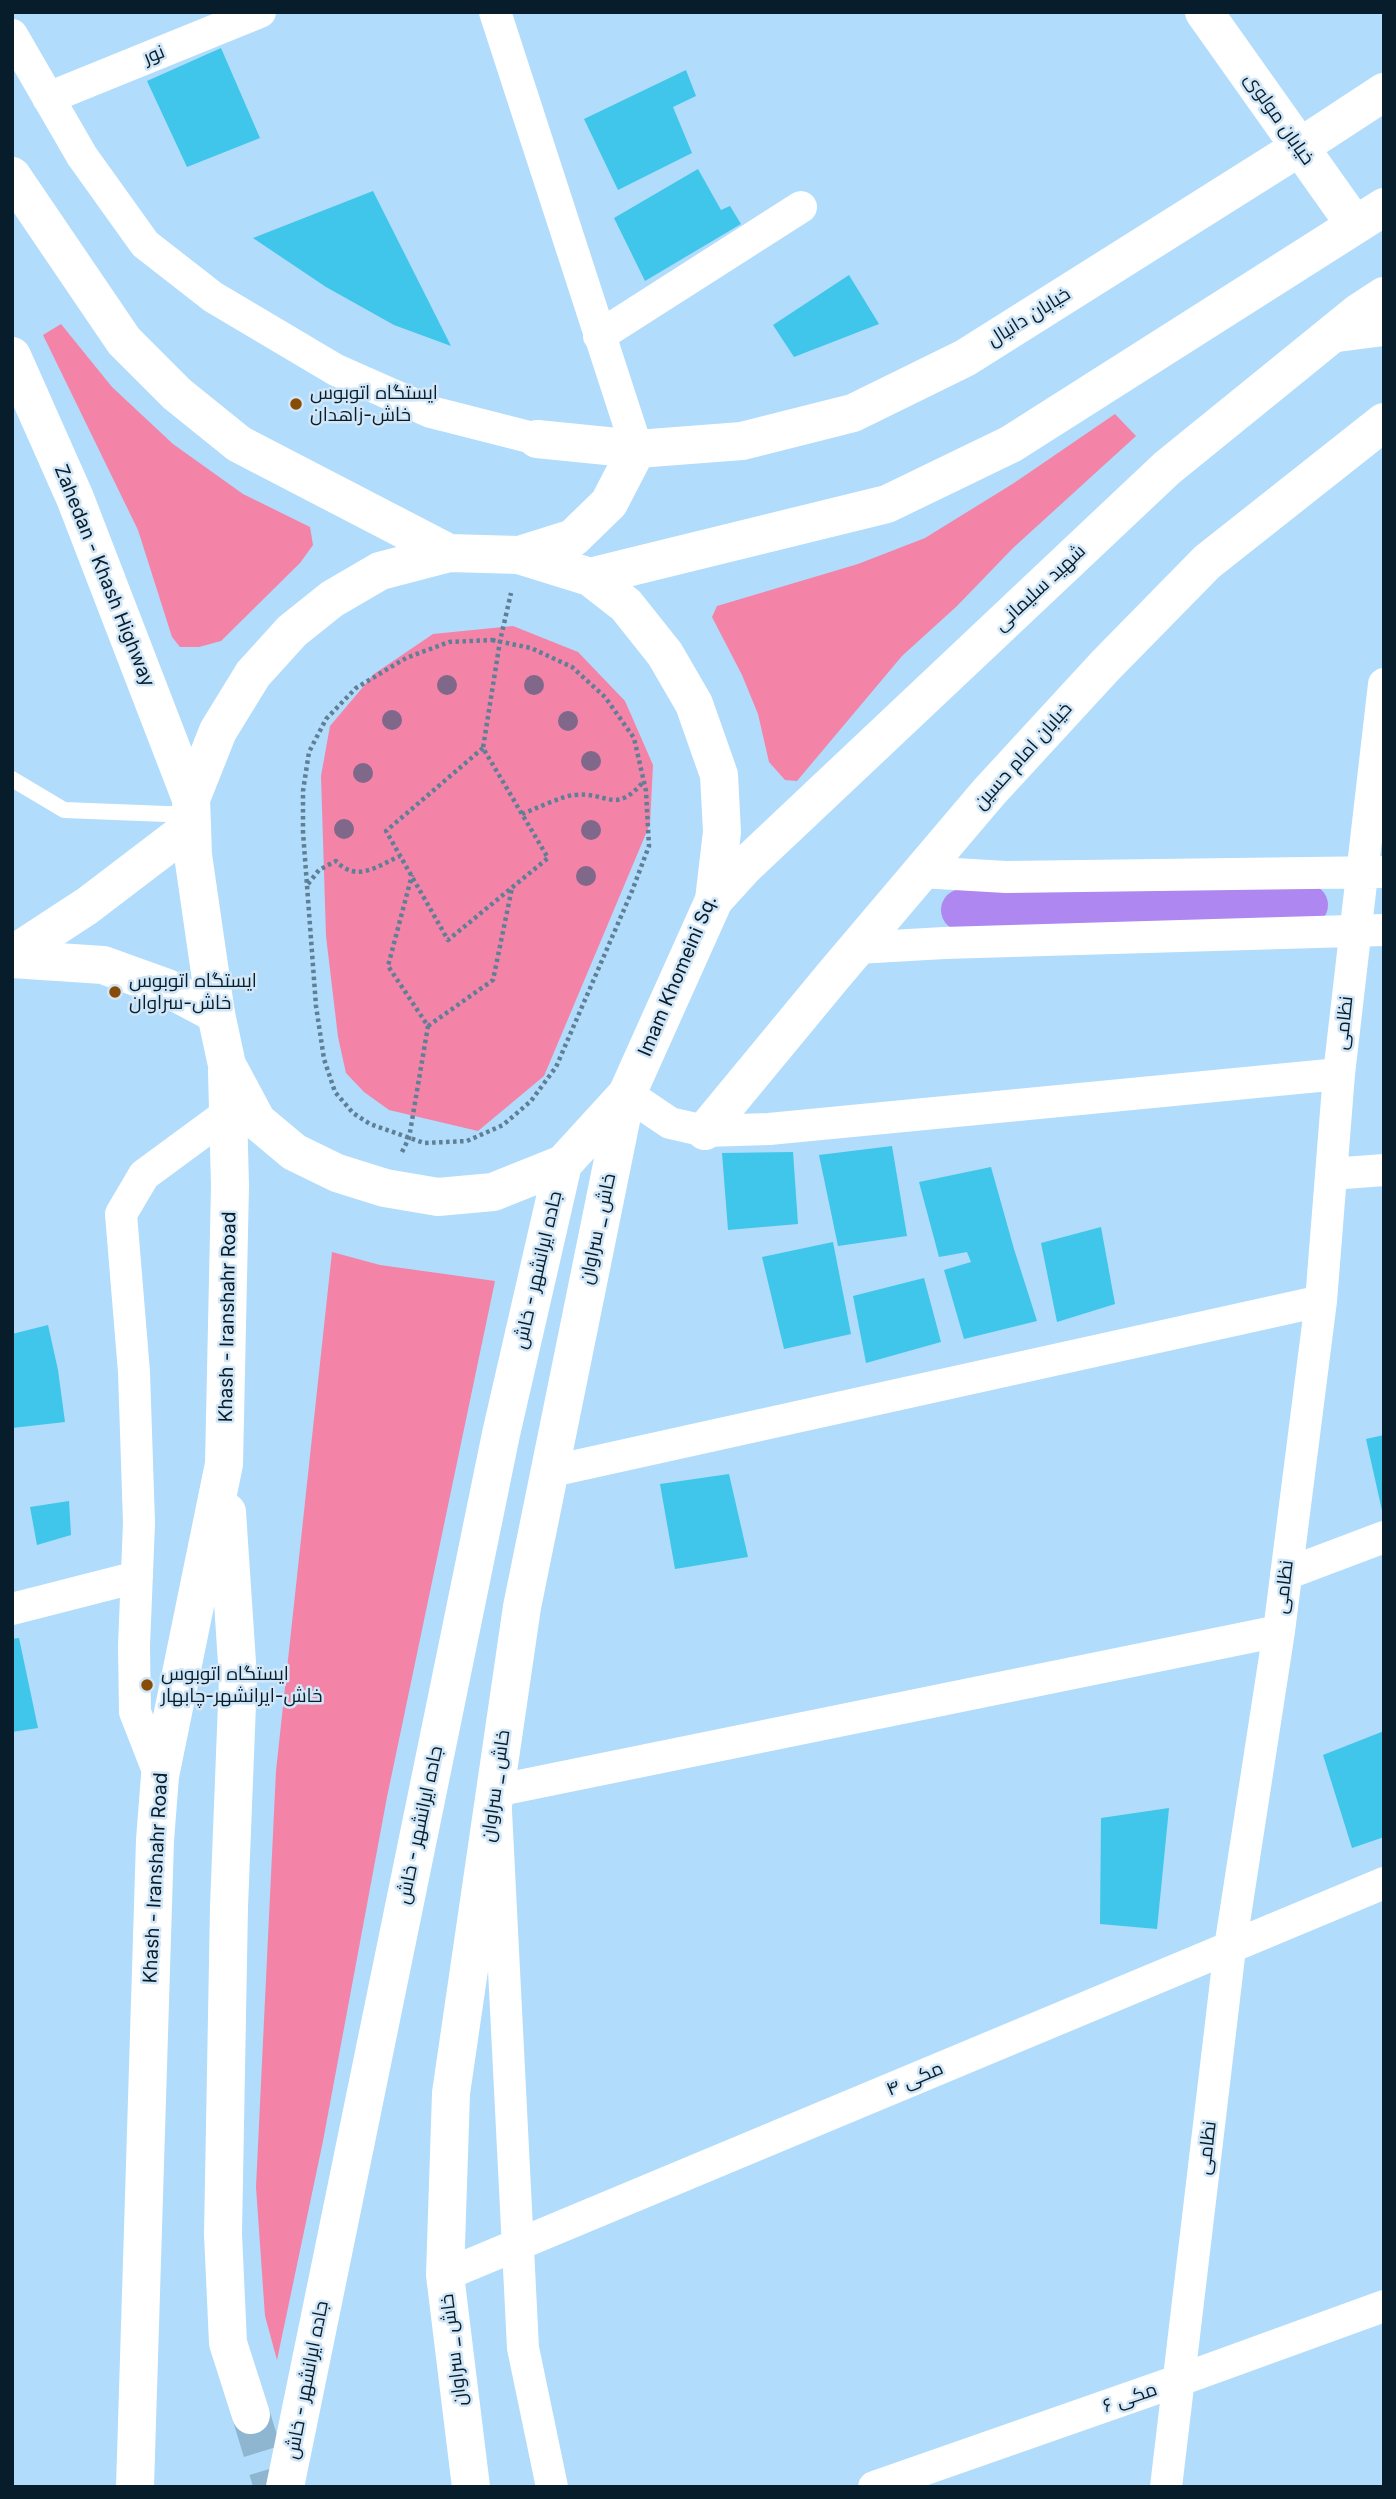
<!DOCTYPE html>
<meta charset="utf-8">
<style>
body{margin:0}
#map{position:relative;width:1396px;height:2499px;overflow:hidden;background:#b1dcfb;font-family:Inter,sans-serif}
canvas{display:block}
.frame{position:absolute;inset:0;border:14px solid #071d2b;pointer-events:none}
</style>
<div id="map">
<canvas width="1396" height="2499"></canvas>
<div class="frame"></div>
</div>
<script>
const g = document.querySelector('canvas').getContext('2d');
g.lineJoin = 'round';
function fillPath(path, color) { g.fillStyle = color; g.fill(path, 'evenodd'); }
function stroke(path, color, width, dash) { g.strokeStyle = color; g.lineWidth = width; g.lineCap = dash ? 'butt' : 'round'; g.setLineDash(dash || []); g.stroke(path); }
function write(font, color, halo, rows, align = 'center') {
  g.font = font + ' Inter,Cairo,sans-serif'; g.lineWidth = 5; g.setLineDash([]); g.textBaseline = 'middle'; g.strokeStyle = halo; g.fillStyle = color; for (const [text, x, y, turn = 0] of rows) {
    g.save(); g.translate(x, y); g.rotate((+turn || 0) * Math.PI / 180); g.textAlign = isNaN(turn) ? turn : align; if (halo) g.strokeText(text, 0, 0); g.fillText(text, 0, 0); g.restore();
  }
}
fillPath(new Path2D(`
 M 61,324 L 112,387 L 173,444 L 243,494 L 310,527 L 313,545 L 300,563 L 221,641 L 199,647 L 180,647 L 172,637 L 138,530 L 43,335 Z
 M 1115,414 L 1136,436 L 1013,548 L 957,606 L 902,656 L 797,781 L 785,780 L 769,762 L 758,714 L 742,675 L 712,617 L 717,606 L 858,564 L 925,538 L 1014,483 Z
 M 513,626 L 578,652 L 625,701 L 653,765 L 650,824 L 544,1076 L 478,1131 L 389,1110 L 364,1092 L 346,1073 L 338,1037 L 326,936 L 321,776 L 330,726 L 374,674 L 433,634 Z
 M 332,1252 L 380,1265 L 495,1281 L 387,1797 L 323,2141 L 277,2360 L 265,2316 L 256,2187 L 276,1771 Z`), '#f483a8');
stroke(new Path2D(`
 M 962,910 L 1307,905`), '#af87f1', 42);
fillPath(new Path2D(`
 M 221,48 L 260,138 L 187,167 L 147,81 Z
 M 686,70 L 696,96 L 673,107 L 692,153 L 618,190 L 584,119 Z
 M 698,169 L 721,210 L 730,206 L 741,224 L 645,281 L 614,218 Z
 M 373,191 L 451,346 L 394,325 L 326,287 L 253,238 Z
 M 849,275 L 879,324 L 794,357 L 773,325 Z
 M 892,1146 L 907,1236 L 838,1246 L 819,1155 Z
 M 793,1152 L 798,1224 L 728,1230 L 722,1153 Z
 M 991,1167 L 1014,1249 L 1037,1321 L 964,1339 L 944,1270 L 971,1262 L 967,1252 L 939,1257 L 919,1182 Z
 M 1101,1227 L 1115,1304 L 1057,1322 L 1041,1243 Z
 M 833,1242 L 851,1334 L 784,1349 L 762,1257 Z
 M 924,1278 L 941,1342 L 866,1363 L 853,1296 Z
 M 48,1325 L 58,1370 L 65,1422 L 12,1428 L 12,1334 Z
 M 1384,1435 L 1384,1515 L 1383,1515 L 1366,1439 Z
 M 729,1474 L 748,1557 L 675,1569 L 660,1484 Z
 M 69,1501 L 71,1535 L 37,1545 L 30,1507 Z
 M 19,1638 L 38,1728 L 12,1732 L 12,1639 Z
 M 1384,1731 L 1384,1837 L 1352,1848 L 1323,1755 Z
 M 1169,1808 L 1157,1929 L 1100,1924 L 1101,1818 Z`), '#3fc6ea');
stroke(new Path2D(`
 M 251,2415 L 273,2487`), '#8fb6d1', 38, [38, 19]);
stroke(new Path2D(`
 M 492,640 L 531,648 L 572,667 L 605,697 L 634,738 L 646,791 L 649,846 L 632,891 L 556,1067 L 531,1101 L 503,1125 L 467,1141 L 424,1143 L 370,1124 L 353,1113 L 335,1092 L 324,1059 L 316,1006 L 303,832 L 303,791 L 309,752 L 326,719 L 356,688 L 406,658 L 449,642 Z
 M 483,748 L 386,831 L 448,940 L 548,858 L 483,748 L 500,641 L 511,593
 M 522,814 C 535,809 562,796 574,795 C 608,791 614,816 644,781
 M 308,884 L 319,870 L 336,861 C 357,883 377,866 400,856
 M 428,1026 L 493,980 L 512,888
 M 402,1152 L 409,1138 L 428,1026 L 388,966 L 412,875`), '#5e7f96', 4.5, [3.5, 3.5]);
stroke(new Path2D(`
 M 12,779 L 64,810 L 192,815`), '#fff', 16);
stroke(new Path2D(`
 M 495,12 L 637,449
 M 12,35 L 82,156 L 145,244 L 213,297 L 336,370 L 431,412 L 537,439
 M 48,98 L 260,12
 M 599,336 L 801,207
 M 1330,337 L 1384,330
 M 921,872 L 1006,877 L 1384,872
 M 857,948 L 944,943 L 1384,930
 M 627,1094 L 670,1123 L 705,1131 L 769,1129 L 1339,1074
 M 1331,1174 L 1384,1170
 M 548,1472 L 1321,1301
 M 1286,1574 L 1384,1537
 M 12,1609 L 137,1577
 M 160,1776 L 135,1712 L 134,1646 L 139,1523 L 134,1372 L 121,1214 L 144,1175 L 227,1114
 M 445,2275 L 1384,1883
 M 552,2487 L 523,2348 L 495,1791 L 1279,1631
 M 874,2487 L 1180,2380 L 1384,2306
 M 1166,2487 L 1230,1948 L 1279,1631 L 1321,1301 L 1339,1074 L 1384,684`), '#fff', 32);
stroke(new Path2D(`
 M 1204,12 L 1355,225
 M 537,439 L 637,449 L 742,441 L 853,413 L 965,358 L 1300,147 L 1384,92
 M 519,555 L 573,538 L 609,503 L 637,449
 M 12,955 L 87,906 L 192,826
 M 12,959 L 103,965 L 167,988 L 216,1014
 M 705,1131 L 833,976 L 989,792 L 1105,666 L 1207,562 L 1384,422`), '#fff', 38);
stroke(new Path2D(`
 M 590,577 L 887,504 L 1011,444 L 1384,207
 M 714,900 L 744,867 L 1167,468 L 1358,313 L 1384,296`), '#fff', 38);
stroke(new Path2D(`
 M 12,176 L 124,341 L 177,394 L 239,444 L 449,553
 M 12,356 L 75,498 L 191,799 L 193,855 L 216,1014 L 227,1065 L 257,1121 L 294,1152 L 337,1173 L 385,1188 L 438,1197 L 493,1192 L 563,1164 L 627,1094 L 714,900 L 722,832 L 719,775 L 694,704 L 665,654 L 626,605 L 590,577 L 519,555 L 449,553 L 380,571 L 332,599 L 292,631 L 253,674 L 218,731 L 191,799
 M 227,1512 L 238,1678 L 229,1907 L 223,2234 L 228,2343 L 251,2415
 M 135,2487 L 155,1840 L 160,1776 L 224,1464 L 230,1186 L 227,1071
 M 285,2487 L 501,1434 L 563,1164
 M 471,2487 L 445,2275 L 451,2093 L 522,1607 L 626,1096`), '#fff', 38);
g.fillStyle = '#7f6889';
for (const [x, y] of [
 [447,685],
 [534,685],
 [392,720],
 [568,721],
 [591,761],
 [363,773],
 [344,829],
 [591,830],
 [586,876]
]) { g.beginPath(); g.arc(x, y, 10, 0, 2 * Math.PI); g.fill(); }
for (const [x, y, r, color] of [
 [296,404,7,"#884c09"],
 [115,992,7,"#884c09"],
 [147,1685,7,"#884c09"]
]) { const dot = new Path2D(); dot.arc(x, y, r, 0, 2 * Math.PI); g.fillStyle = color; g.fill(dot); stroke(dot, '#d1e6f6', 2.5); }
write('19px', '#071d2b', '#d1e6f6', [
 ["نور",154,55,-22],
 ["خیابان مولوی",1279,119,55],
 ["خیابان دانیال",1029,317,-32],
 ["Zahedan - Khash Highway",104,576,68],
 ["شهید سلیمانی",1040,588,-43],
 ["خیابان امام حسین",1023,756,-48],
 ["Imam Khomeini Sq.",678,976,-67],
 ["نظامی",1344,1023,-84],
 ["خاش _ سراوان",598,1229,-78],
 ["جاده ایرانشهر - خاش",538,1270,-77],
 ["Khash - Iranshahr Road",228,1317,-89],
 ["نظامی",1284,1587,-83],
 ["خاش _ سراوان",496,1786,-82],
 ["جاده ایرانشهر - خاش",420,1825,-78],
 ["Khash - Iranshahr Road",156,1878,-87],
 ["مکی ۴",915,2079,-23],
 ["نظامی",1207,2148,-83],
 ["خاش _ سراوان",454,2350,-97],
 ["جاده ایرانشهر - خاش",307,2380,-79],
 ["مکی ۶",1130,2398,-19]
]);
write('19px', '#071d2b', '#d1e6f6', [
 ["ایستگاه اتوبوس",310,393],
 ["خاش-زاهدان",310,415],
 ["ایستگاه اتوبوس",129,981],
 ["خاش-سراوان",129,1003],
 ["ایستگاه اتوبوس",161,1674],
 ["خاش-ایرانشهر-چابهار",161,1696]
], 'left');
</script>
